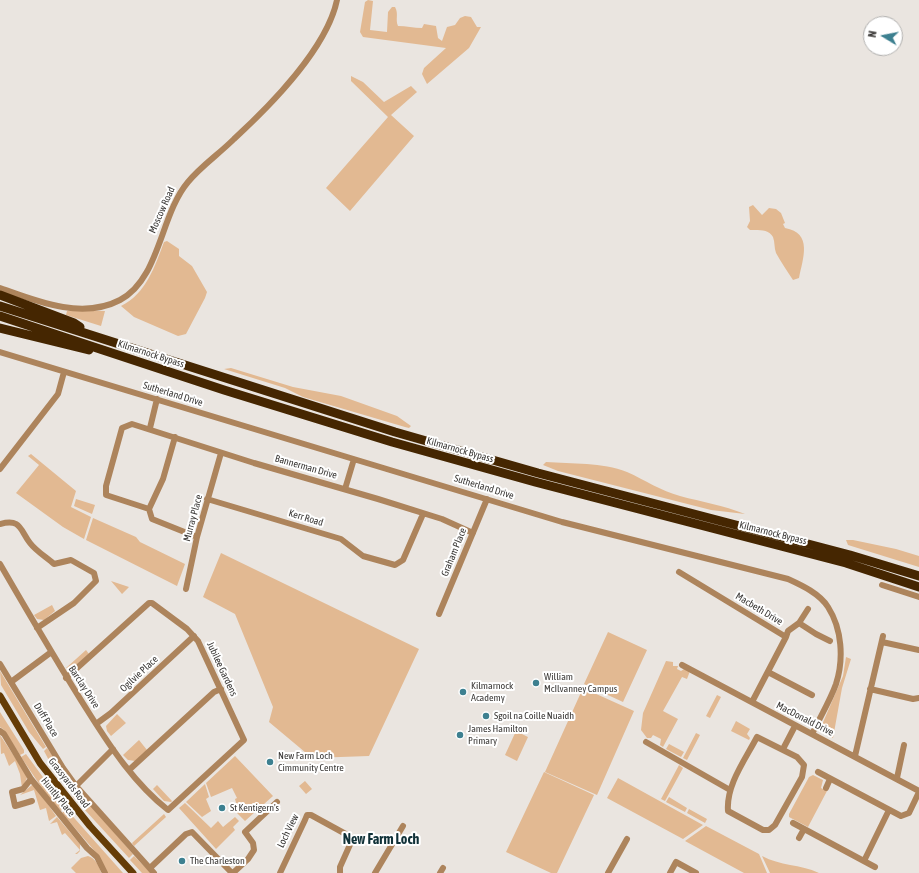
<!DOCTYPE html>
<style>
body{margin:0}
#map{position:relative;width:919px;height:873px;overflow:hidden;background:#eae5e0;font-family:"Asap Condensed",sans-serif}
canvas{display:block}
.north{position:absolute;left:863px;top:16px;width:40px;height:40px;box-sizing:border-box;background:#fff;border:1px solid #b1b0af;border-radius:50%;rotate:280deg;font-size:11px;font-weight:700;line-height:16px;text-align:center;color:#3b3937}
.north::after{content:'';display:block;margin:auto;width:14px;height:18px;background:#3d8090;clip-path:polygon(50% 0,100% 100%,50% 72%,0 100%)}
</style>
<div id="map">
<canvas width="919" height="873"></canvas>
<div class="north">N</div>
</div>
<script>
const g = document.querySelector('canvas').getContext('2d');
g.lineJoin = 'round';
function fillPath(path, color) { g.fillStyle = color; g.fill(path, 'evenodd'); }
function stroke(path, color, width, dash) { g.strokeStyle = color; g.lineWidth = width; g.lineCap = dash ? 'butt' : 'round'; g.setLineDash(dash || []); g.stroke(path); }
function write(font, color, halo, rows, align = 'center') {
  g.font = font + ' "Asap Condensed",sans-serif'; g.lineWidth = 4; g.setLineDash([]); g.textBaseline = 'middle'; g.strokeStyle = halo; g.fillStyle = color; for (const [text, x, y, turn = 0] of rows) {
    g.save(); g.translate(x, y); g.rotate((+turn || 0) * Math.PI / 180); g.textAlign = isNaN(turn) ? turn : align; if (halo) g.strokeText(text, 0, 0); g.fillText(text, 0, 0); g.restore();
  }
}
fillPath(new Path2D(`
 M 368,0 L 373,1 L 370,30 L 387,32 L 388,12 L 392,7 L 395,7 C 399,14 395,19 398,26 C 406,26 414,28 422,28 L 424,24 L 436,26 L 438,38 L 442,41 L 447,27 L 455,25 L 460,18 L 465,16 L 471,17 L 477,27 L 481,27 L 469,48 L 427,84 L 422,74 L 424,68 L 446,48 L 363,37 L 360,32 L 365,2 Z
 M 351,76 L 363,82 L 384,102 L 411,86 L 417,92 L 391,115 L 414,136 L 350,211 L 326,188 L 388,117 L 351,81 Z
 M 753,205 L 762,215 L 769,208 L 776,209 L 781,213 L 785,223 L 783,224 L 785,228 C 813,233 803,258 799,278 L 793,280 C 787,271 781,262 776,253 C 774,248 775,242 773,237 C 769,229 758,230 750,230 L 747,227 L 750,221 L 749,207 Z
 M 167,241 L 179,249 L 179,256 L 192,266 L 207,292 L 205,298 L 186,334 L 178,336 L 134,317 L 121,306 C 146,294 155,266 164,242 Z
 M 71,310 L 105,311 L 101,326 L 66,315 L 67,311 Z
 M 231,368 L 293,387 L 341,396 L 397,416 L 411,426 L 409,428 L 405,427 L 303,397 L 285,388 L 224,369 Z
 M 31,454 L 76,491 L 71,507 L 91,517 L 84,539 L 63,527 L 16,493 L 39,465 L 28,456 Z
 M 546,462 C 572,464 602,462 627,472 C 645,480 661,491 680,496 C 702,502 723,505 745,514 L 711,510 L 558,471 L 543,465 Z
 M 76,499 L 95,505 L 92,514 L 74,506 Z
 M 93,518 L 136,537 L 140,542 L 185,564 L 177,586 L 86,540 Z
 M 853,540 L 896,549 L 919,556 L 919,567 L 848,545 L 846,540 Z
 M 221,553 L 419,649 L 369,756 L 312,758 L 269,722 L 273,707 L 235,614 L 203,597 Z
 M 111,581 L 129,587 L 122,594 Z
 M 52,605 L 55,611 L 44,620 L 37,619 L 34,615 Z
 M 608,632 L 647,650 L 623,702 L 584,684 Z
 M 86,650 L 89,654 L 72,669 L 66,668 Z
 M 846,657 L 851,659 L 842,688 L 833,738 L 821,731 L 821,727 L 843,676 Z
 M 666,661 L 673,662 L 673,666 L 678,666 L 677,669 L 681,671 L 684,669 L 690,671 L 687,679 L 682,677 L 663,711 L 678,719 L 663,747 L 660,745 L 661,739 L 653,735 L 651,738 L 647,738 L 641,730 L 643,713 Z
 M 0,671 L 46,747 L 43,749 L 29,732 L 1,685 Z
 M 583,688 L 634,711 L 597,795 L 545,772 Z
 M 717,695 L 721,697 L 710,718 L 706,716 Z
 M 0,712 L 24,750 L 24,753 L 20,755 L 3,729 L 0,727 Z
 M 117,714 L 126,723 L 111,736 L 107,731 L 106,726 Z
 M 736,721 L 750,729 L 747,734 L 750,738 L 749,740 L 731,731 Z
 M 516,731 L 528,737 L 517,761 L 505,755 Z
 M 696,733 L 700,735 L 687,760 L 683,758 Z
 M 0,735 L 26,774 L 27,778 L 22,788 L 20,774 L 15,761 L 9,766 L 4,753 L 1,754 Z
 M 139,740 L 147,750 L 135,761 L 128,760 L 123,755 Z
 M 669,744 L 684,752 L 681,757 L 666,749 Z
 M 47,748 L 76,788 L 71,792 L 54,770 L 44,751 Z
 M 26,754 L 64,806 L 61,811 L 48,797 L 21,757 Z
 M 235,756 L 273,796 L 245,821 L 233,809 L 237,806 L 235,799 L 237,798 L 232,788 L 211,797 L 206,783 Z
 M 679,765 L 683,768 L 665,801 L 661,799 Z
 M 544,772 L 594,795 L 557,873 L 551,873 L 506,852 Z
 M 813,775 L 823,780 L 821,788 L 827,791 L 808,827 L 789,817 L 789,814 L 809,777 Z
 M 618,778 L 703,825 L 683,839 L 607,798 Z
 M 305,781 L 312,789 L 306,794 L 299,786 Z
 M 205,784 L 209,797 L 206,799 L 211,811 L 202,817 L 186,802 Z
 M 32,785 L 35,786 L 56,816 L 49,821 L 46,808 L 40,810 L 34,790 L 20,795 Z
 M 157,785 L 172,801 L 171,802 L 164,801 L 153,789 Z
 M 77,790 L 133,854 L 129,858 L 73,797 L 72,794 Z
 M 669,797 L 687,808 L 685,812 L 666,802 Z
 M 185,803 L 211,828 L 218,821 L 223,827 L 235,817 L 239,821 L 233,827 L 235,830 L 216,849 L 179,808 Z
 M 689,809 L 707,819 L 705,823 L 687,813 Z
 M 65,810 L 68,811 L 123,873 L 106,873 L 99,856 L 62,813 Z
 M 164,814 L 166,817 L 134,846 L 132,843 Z
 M 57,817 L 80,844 L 80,851 L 77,854 L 75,854 L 80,850 L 65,833 L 62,835 L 57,822 L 50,824 Z
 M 706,826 L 759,854 L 767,873 L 744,873 L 685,841 Z
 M 88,856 C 95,858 100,866 101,873 L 76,873 L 71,868 L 81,858 Z
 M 134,856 L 151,873 L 142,873 L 130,860 Z
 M 762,856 C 780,866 800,864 819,873 L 770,873 Z`), '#e2b992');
stroke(new Path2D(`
 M 0,288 C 36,301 82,320 120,300 C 160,279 160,215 188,182 C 201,166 219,154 234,139 C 270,106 327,48 337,0
 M 0,352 L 562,522 L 788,579 C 801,585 819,593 828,607 C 842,629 844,659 836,684 C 830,701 820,717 812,734
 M 150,428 L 157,399
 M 175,437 L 163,479 L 149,509 L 152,519 L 197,537
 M 0,469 L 58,394 L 64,372
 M 345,489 L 354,459
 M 207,499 L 341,539 L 363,556 L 395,565 L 403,560 L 423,514
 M 149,509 L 106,495 L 106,486 L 122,428 L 132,424 L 254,463 L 378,499 L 442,519 L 473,533
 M 0,524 C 21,518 20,530 30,543 C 36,551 46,557 54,564 L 71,560 L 94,573 L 96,581 L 74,603 L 37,628
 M 0,564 C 29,614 58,664 89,713 C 111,748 135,784 168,810 L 244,740 L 198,641 L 187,629 L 152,603 L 149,603 L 66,678
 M 679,572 L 786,637 L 752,702
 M 882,585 L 919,597
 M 186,589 L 197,537 L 221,453
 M 439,614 L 487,499
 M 799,623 L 816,634 L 830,641
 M 786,637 L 788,631 L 799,623 L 808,609
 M 882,642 L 919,650
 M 0,664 L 63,768 L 76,786 L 154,873
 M 682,665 L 919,791
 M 768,672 L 812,695
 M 11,682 L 50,653
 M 870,689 L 913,699 L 919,698
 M 96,724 L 111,713 L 194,636
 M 0,731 L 4,734 L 31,779 L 87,848 L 97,857 L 105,873
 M 757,737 L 797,757 L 804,765 L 802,777 L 775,825 L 769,830 L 763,830 L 728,811 C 726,785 745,760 757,737 Z
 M 646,742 L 730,790
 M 783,749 L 795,726
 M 855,756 L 883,636
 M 129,770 L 214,692 L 221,689
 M 818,772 L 901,816 L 909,813 L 919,792
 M 897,778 L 904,745
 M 31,779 L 23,789 L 12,792 L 15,806 L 32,801
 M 76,786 L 113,749
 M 826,788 L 830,779
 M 793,823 L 875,867
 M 799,838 L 804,829
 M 864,861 L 889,810
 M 150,868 L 186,834 L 192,832 L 232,873
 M 233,873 L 248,859 L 254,850 L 253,843 L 245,832 L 277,802
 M 280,873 L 305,820 L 307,815 L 311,815 L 353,838 L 340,867 L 340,873
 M 375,873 L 403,826
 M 440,873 L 443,868
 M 608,873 L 627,839
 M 670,873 L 676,862 L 696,873`), '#ad845c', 6);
stroke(new Path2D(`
 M 0,696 L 40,763 L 90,826 L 133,873`), '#653c06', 7);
stroke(new Path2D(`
 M 0,295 L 74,323 L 80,327
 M 0,306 L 395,432 L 538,473 L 850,555 L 919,576
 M 0,316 L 224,390 L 392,442 L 535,482 L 846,563 L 919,587
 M 0,328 L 89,350`), '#452601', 9);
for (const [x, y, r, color] of [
 [536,683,4,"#3d8090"],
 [463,692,4,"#3d8090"],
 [486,716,4,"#3d8090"],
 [460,735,4,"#3d8090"],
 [270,762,4,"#3d8090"],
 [222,808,4,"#3d8090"],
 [182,861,4,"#3d8090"]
]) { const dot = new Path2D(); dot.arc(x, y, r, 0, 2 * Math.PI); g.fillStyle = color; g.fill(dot); stroke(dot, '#fff', 1.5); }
write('10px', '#3b3937', '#fff', [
 ["Moscow Road",162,210,-66],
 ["Kilmarnock Bypass",151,354,18],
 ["Sutherland Drive",173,394,17],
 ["Kilmarnock Bypass",460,450,16],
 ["Bannerman Drive",306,467,16],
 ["Sutherland Drive",484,487,17],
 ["Murray Place",193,518,-75],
 ["Kerr Road",306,518,17],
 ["Kilmarnock Bypass",773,533,14],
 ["Graham Place",454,552,-68],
 ["Macbeth Drive",759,609,31],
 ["Jubilee Gardens",222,669,65],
 ["Ogilvie Place",139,674,-43],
 ["Barclay Drive",84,687,57],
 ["MacDonald Drive",805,719,27],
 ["Duff Place",46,720,59],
 ["Grassyards Road",69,783,52],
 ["Huntly Place",58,797,51],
 ["Loch View",288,831,-64]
]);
write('10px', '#3b3937', '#fff', [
 ["William",544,677],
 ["McIlvanney Campus",544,689],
 ["Kilmarnock",471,686],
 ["Academy",471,698],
 ["Sgoil na Coille Nuaidh",494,716],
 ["James Hamilton",468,729],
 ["Primary",468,741],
 ["New Farm Loch",278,756],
 ["Cimmunity Centre",278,768],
 ["St Kentigern's",230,808],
 ["The Charleston",190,861]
], 'left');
write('bold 14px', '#103138', '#fff', [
 ["New Farm Loch",381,840]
]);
</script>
